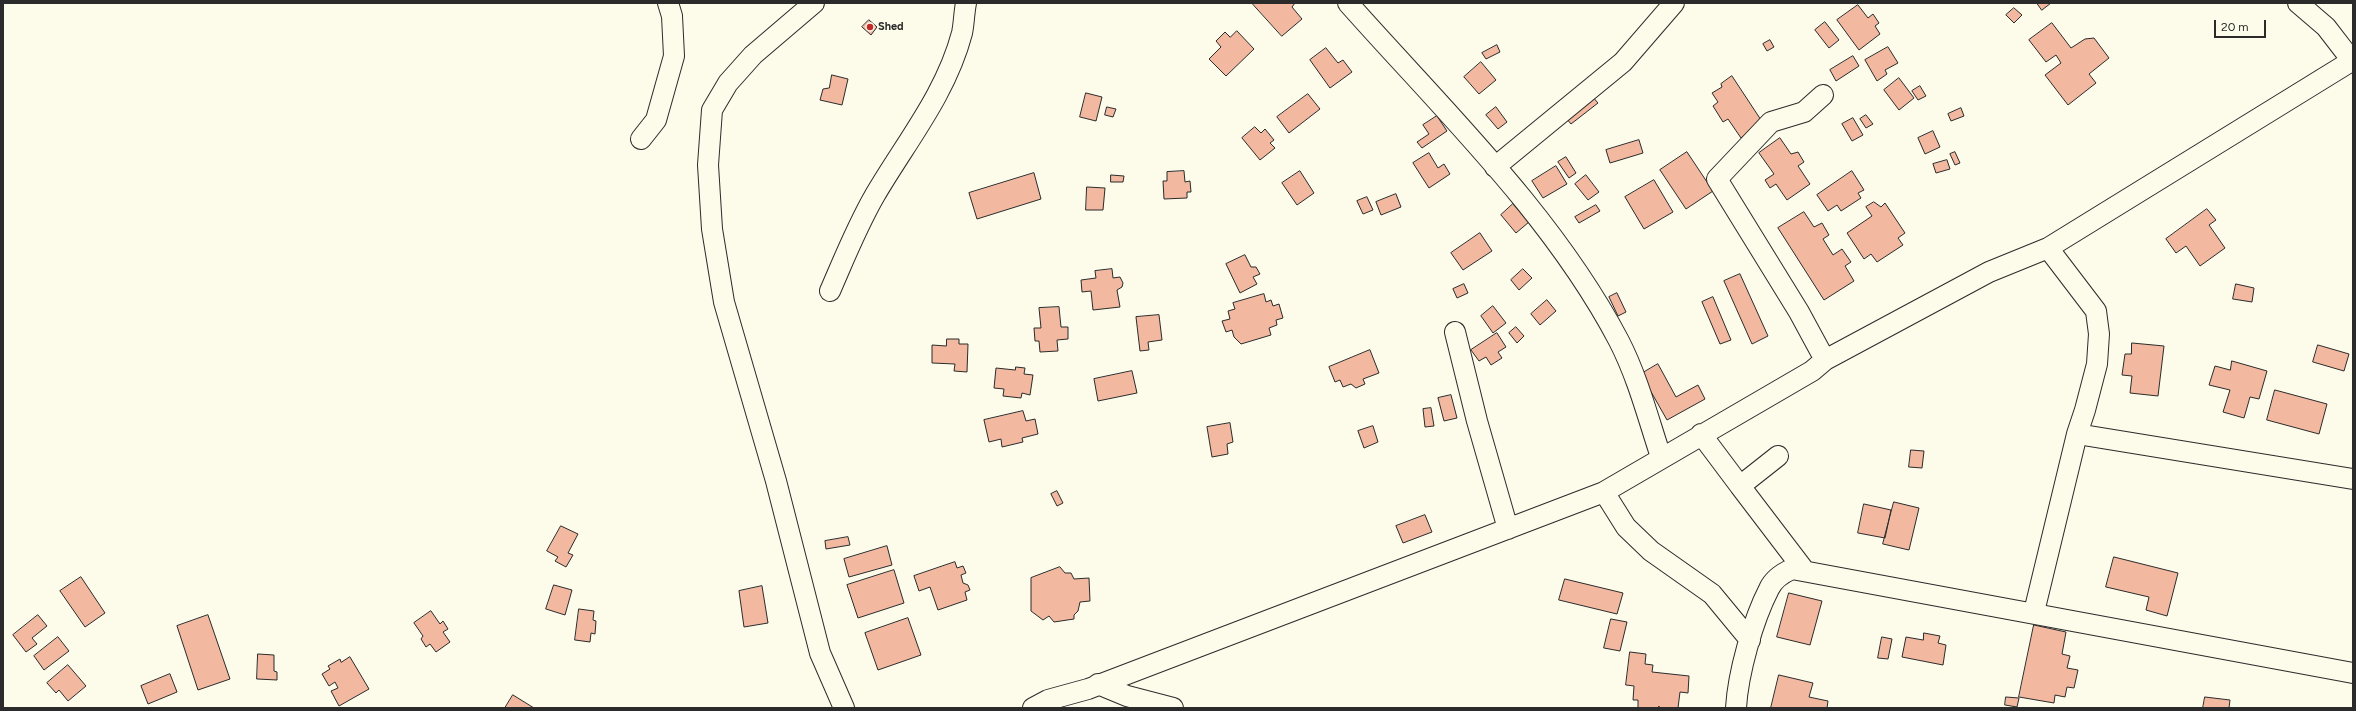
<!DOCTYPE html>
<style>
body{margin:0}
#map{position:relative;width:2356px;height:711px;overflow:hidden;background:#fdfbea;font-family:Figtree,sans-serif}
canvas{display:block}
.frame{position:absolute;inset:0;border:4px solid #2b2b2b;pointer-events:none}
.scale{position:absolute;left:2214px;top:20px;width:52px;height:18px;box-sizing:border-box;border:2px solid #2b2b2b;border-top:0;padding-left:5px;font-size:12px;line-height:14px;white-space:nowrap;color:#2b2b2b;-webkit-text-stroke:3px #fdfbea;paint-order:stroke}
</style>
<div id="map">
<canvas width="2356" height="711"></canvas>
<div class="frame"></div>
<div class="scale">20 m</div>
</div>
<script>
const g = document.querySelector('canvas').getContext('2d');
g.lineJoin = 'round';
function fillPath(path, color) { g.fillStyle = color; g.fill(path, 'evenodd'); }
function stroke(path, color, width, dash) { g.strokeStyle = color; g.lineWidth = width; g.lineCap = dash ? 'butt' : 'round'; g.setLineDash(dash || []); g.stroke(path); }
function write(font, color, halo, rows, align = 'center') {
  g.font = font + ' Figtree,sans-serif'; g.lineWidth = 3; g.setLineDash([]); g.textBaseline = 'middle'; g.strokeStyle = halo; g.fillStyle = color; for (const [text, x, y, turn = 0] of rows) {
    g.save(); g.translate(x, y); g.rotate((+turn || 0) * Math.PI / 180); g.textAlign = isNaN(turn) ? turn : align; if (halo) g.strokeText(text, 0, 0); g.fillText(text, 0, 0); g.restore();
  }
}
const building = new Path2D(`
 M 1252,3 L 1295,3 L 1292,7 L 1302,19 L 1282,36 Z
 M 2037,3 L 2051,3 L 2042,10 Z
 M 1858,5 L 1868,18 L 1873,14 L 1879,23 L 1875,26 L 1880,34 L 1859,50 L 1837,20 Z
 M 2014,8 L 2022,15 L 2014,23 L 2006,15 Z
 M 869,20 L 877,27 L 871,35 L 862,27 Z
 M 1825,22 L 1839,40 L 1829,48 L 1815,30 Z
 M 2052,23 L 2071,48 L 2085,39 L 2094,38 L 2109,58 L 2089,74 L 2096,83 L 2068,105 L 2045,75 L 2061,63 L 2056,55 L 2046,62 L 2029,40 Z
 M 1237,31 L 1254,49 L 1226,76 L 1209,59 L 1221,47 L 1216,41 L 1225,32 L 1230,37 Z
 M 1770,40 L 1774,47 L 1767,51 L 1763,44 Z
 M 1497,45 L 1500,52 L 1486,59 L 1482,53 Z
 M 1888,47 L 1898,63 L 1885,70 L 1887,74 L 1877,81 L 1865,60 Z
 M 1326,48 L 1338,63 L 1343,60 L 1352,72 L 1330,88 L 1310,60 Z
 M 1853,56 L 1859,66 L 1836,81 L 1830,70 Z
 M 1481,62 L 1496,80 L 1479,94 L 1464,77 Z
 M 832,75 L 848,79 L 842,105 L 820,100 L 823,89 L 829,88 Z
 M 1732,76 L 1763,123 L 1741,138 L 1728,119 L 1723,122 L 1713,106 L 1718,102 L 1712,93 L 1722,87 L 1721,84 Z
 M 1899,78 L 1914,98 L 1899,110 L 1884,90 Z
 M 1920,86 L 1926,96 L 1918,100 L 1912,91 Z
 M 1086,93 L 1102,97 L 1096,121 L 1080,117 Z
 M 1308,94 L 1320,109 L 1289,133 L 1277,117 Z
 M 1592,96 L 1598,103 L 1571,124 L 1566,118 Z
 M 1107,107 L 1116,109 L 1113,117 L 1105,115 Z
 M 1496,107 L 1507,122 L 1498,129 L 1486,115 Z
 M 1961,108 L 1964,116 L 1951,121 L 1948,114 Z
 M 1866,115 L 1873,124 L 1866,128 L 1860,119 Z
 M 1437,116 L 1447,131 L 1422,148 L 1417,142 L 1429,134 L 1423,125 Z
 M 1853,118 L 1863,135 L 1852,141 L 1842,124 Z
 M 1255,127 L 1261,133 L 1265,129 L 1274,140 L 1270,143 L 1275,148 L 1260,160 L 1242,138 Z
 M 1933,131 L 1940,147 L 1925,154 L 1918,138 Z
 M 1780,138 L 1791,154 L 1798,152 L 1804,162 L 1798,166 L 1810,184 L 1787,200 L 1776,184 L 1770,188 L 1765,180 L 1774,174 L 1759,153 Z
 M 1639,140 L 1643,153 L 1610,163 L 1606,150 Z
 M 1687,152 L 1713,191 L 1686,209 L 1660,170 Z
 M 1955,152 L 1960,163 L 1955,165 L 1950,154 Z
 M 1429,153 L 1438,168 L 1444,164 L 1450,174 L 1429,188 L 1413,163 Z
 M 1566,157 L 1576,173 L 1569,178 L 1558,162 Z
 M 1947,160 L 1950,169 L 1936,173 L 1933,164 Z
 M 1556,166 L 1567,184 L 1543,198 L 1532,181 Z
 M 1184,171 L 1185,182 L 1190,181 L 1191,192 L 1187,192 L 1187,198 L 1164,199 L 1163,181 L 1167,181 L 1167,172 Z
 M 1300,171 L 1314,193 L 1297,205 L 1282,183 Z
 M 1852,171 L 1864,190 L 1858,193 L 1861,198 L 1841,211 L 1837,205 L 1828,211 L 1817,195 Z
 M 1034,173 L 1041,199 L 977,219 L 969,193 Z
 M 1111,175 L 1124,176 L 1123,182 L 1111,182 Z
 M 1586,175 L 1599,192 L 1588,200 L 1575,184 Z
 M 1654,180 L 1673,212 L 1644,229 L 1625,197 Z
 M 1087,187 L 1105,188 L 1103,210 L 1086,210 Z
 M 1396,194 L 1401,207 L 1381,215 L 1376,202 Z
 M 1367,197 L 1373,210 L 1363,214 L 1357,201 Z
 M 1874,202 L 1881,207 L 1885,203 L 1905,233 L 1898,238 L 1903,245 L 1877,262 L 1871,254 L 1864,259 L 1847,233 L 1872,216 L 1866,207 Z
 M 1513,204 L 1529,222 L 1516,233 L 1501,215 Z
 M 1596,205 L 1600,211 L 1579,223 L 1575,217 Z
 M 2207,209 L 2216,220 L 2209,225 L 2225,248 L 2200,266 L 2186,246 L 2176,253 L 2166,239 Z
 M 1804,212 L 1814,227 L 1822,223 L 1829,235 L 1823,239 L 1833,255 L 1842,249 L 1851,262 L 1845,266 L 1854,281 L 1824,300 L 1778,228 Z
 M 1480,233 L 1492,251 L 1463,270 L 1451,253 Z
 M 1245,255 L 1251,267 L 1256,267 L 1260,274 L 1253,277 L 1257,284 L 1240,293 L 1226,264 Z
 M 1112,269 L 1113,278 L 1120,277 L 1123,283 L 1122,287 L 1117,290 L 1120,307 L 1093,310 L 1091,291 L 1082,292 L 1081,280 L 1096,278 L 1095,271 Z
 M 1523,269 L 1532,278 L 1519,290 L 1511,280 Z
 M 1740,274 L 1768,336 L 1752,344 L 1724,281 Z
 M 1464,284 L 1468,293 L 1457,298 L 1453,289 Z
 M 2236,284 L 2254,288 L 2252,302 L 2233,299 Z
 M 1617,293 L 1626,312 L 1618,316 L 1609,297 Z
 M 1264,294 L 1266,302 L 1271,300 L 1273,306 L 1279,304 L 1283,318 L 1276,320 L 1277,325 L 1269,328 L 1271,335 L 1241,344 L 1234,337 L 1232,330 L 1226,332 L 1222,321 L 1230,319 L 1228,311 L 1235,309 L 1233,303 Z
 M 1713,297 L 1731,340 L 1720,344 L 1702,302 Z
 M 1547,300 L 1556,311 L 1540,325 L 1531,314 Z
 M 1493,306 L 1506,323 L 1493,333 L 1481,316 Z
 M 1059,307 L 1061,327 L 1068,327 L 1068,339 L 1057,340 L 1058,351 L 1040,352 L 1039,341 L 1035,341 L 1034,328 L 1041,328 L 1039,308 Z
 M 1159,315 L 1162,340 L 1148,342 L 1149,350 L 1140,351 L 1136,317 Z
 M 1516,327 L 1524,336 L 1517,343 L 1509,333 Z
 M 1497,333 L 1506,347 L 1498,352 L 1502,358 L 1491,365 L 1486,357 L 1479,361 L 1471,350 Z
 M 947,339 L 959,339 L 959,344 L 968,344 L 967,372 L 954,371 L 955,364 L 932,363 L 932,345 L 946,346 Z
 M 2132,343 L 2164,346 L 2158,396 L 2130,393 L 2132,376 L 2122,375 L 2125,354 L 2131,354 Z
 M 2318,345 L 2349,354 L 2344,371 L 2313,362 Z
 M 1370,350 L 1379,373 L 1363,379 L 1365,384 L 1356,388 L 1351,384 L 1343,387 L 1340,380 L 1335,382 L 1329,367 Z
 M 2232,361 L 2267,371 L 2259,399 L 2250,397 L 2244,418 L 2223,412 L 2230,390 L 2209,385 L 2215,366 L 2230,370 Z
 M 1658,364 L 1676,397 L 1698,385 L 1705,399 L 1667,420 L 1641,374 Z
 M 1016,367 L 1025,368 L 1024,374 L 1033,375 L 1030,395 L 1022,393 L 1021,398 L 1003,396 L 1004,389 L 994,388 L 996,368 L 1015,370 Z
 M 1132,371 L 1137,393 L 1098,401 L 1094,379 Z
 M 2275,390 L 2327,404 L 2319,434 L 2267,420 Z
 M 1451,395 L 1457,418 L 1444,421 L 1438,398 Z
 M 1431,408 L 1434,426 L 1425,427 L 1423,409 Z
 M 1023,411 L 1026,421 L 1035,419 L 1038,434 L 1022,438 L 1023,442 L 1002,447 L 1001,439 L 989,442 L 984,420 Z
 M 1230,423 L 1233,442 L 1227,444 L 1228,454 L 1212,457 L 1207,427 Z
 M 1373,426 L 1378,442 L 1364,448 L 1358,431 Z
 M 1911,450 L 1924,451 L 1922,468 L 1909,467 Z
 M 1057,491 L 1063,503 L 1057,506 L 1051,494 Z
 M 1894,502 L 1919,508 L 1909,550 L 1883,544 Z
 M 1864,504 L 1891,510 L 1885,538 L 1858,533 Z
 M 1425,515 L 1432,532 L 1403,543 L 1396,526 Z
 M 561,526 L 578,534 L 568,553 L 573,555 L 566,567 L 555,561 L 558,557 L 547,551 Z
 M 848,537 L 850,545 L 826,549 L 825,541 Z
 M 887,546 L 892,565 L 849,577 L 844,559 Z
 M 2114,557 L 2178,573 L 2167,616 L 2146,610 L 2149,597 L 2106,587 Z
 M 955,562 L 957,568 L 963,566 L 966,573 L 961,575 L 963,583 L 968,585 L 970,590 L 965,592 L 967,600 L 938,610 L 930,587 L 919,591 L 914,576 Z
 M 1060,567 L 1065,573 L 1071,573 L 1074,579 L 1089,578 L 1090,601 L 1080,602 L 1078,611 L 1074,615 L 1074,619 L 1054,622 L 1049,616 L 1043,620 L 1031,611 L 1031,578 Z
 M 894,570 L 904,603 L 858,618 L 847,585 Z
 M 81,577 L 105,613 L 85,627 L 60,591 Z
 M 1565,579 L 1623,593 L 1617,614 L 1559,600 Z
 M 554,585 L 572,590 L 565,615 L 546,609 Z
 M 762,586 L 768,623 L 744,627 L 739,591 Z
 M 1789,593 L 1822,601 L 1810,645 L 1777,637 Z
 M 579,609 L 594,611 L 593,620 L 596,621 L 595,634 L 591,633 L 590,642 L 575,640 Z
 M 431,611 L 440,624 L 443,621 L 448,629 L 443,632 L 450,642 L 436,652 L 430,644 L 426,647 L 421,639 L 423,636 L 414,623 Z
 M 38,615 L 47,626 L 32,638 L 37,644 L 26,652 L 13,635 Z
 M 208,615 L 230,679 L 198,690 L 177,626 Z
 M 908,618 L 921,655 L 878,670 L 865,633 Z
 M 1611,619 L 1627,622 L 1620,651 L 1604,648 Z
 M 2034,625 L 2066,632 L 2062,654 L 2070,656 L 2067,668 L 2078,670 L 2074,688 L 2067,687 L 2065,697 L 2055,695 L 2054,703 L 2019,697 Z
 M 1924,633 L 1940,636 L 1938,643 L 1946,645 L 1943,665 L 1902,657 L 1906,637 L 1923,640 Z
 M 58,637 L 69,651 L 44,670 L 34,656 Z
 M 1882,637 L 1892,639 L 1888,659 L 1878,658 Z
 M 1630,652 L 1646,654 L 1645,664 L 1653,665 L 1652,672 L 1689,676 L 1688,693 L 1680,692 L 1678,708 L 1659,708 L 1659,706 L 1658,708 L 1638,708 L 1638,700 L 1633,700 L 1634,686 L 1626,685 Z
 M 258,654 L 274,655 L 274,671 L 277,672 L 277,680 L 257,679 Z
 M 350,657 L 369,689 L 339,706 L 331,691 L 338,688 L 335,682 L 329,686 L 322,674 L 330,669 L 328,666 L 340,659 L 341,662 Z
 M 68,665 L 86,686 L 68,701 L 59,690 L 56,693 L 47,683 Z
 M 170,674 L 177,692 L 148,704 L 141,686 Z
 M 1779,675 L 1813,683 L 1809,697 L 1828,701 L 1827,708 L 1771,708 Z
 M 513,695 L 534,708 L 505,708 Z
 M 2006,697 L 2019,698 L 2017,707 L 2005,705 Z
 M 2205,697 L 2230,700 L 2229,708 L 2203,708 Z`);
fillPath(building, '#f2b8a0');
stroke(building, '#2b2b2b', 1);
const minor = new Path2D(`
 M 814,3 L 753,55 L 728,83 L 712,110 L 708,165 L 712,229 L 724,302 L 776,481 L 820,653 L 844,708
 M 1348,3 C 1442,109 1553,215 1619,341 C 1638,378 1648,418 1661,457
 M 2298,3 L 2326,27 L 2353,62
 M 1823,95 L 1804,112 L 1771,122 L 1717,179 L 1799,312 L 1825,360
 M 641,139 L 656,120 L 674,56 L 672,16 L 668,3
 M 1495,167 L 1623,62 L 1674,3
 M 830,291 C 844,259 857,226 875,195 C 906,142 946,94 962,33 C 964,24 964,13 966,3
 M 1455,332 L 1477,421 L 1508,529
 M 1701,434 L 1740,486 L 1778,456
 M 2077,434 L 2353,479
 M 1740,486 L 1804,570
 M 1604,492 L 1626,527 L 1651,551 L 1712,594 L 1750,640
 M 2034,612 L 2077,434 L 2085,410 L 2097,364 L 2099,334 L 2096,311 L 2048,248
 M 1098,684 L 1127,696 L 1173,708
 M 1033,708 L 1048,700 L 1088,689 L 1604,492 L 1812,371 L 1825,360 L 1989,272 L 2048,248 L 2353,60
 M 1736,708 C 1738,673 1753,620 1769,589 C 1773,580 1783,573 1792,569 L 2353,673`);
stroke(minor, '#2b2b2b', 22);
stroke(minor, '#fdfbea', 20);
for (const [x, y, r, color] of [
 [870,27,4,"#c62828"]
]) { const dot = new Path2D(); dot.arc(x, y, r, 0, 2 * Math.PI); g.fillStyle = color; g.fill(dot); stroke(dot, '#fdfbea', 1.5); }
write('bold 11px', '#2b2b2b', '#fdfbea', [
 ["Shed",878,27]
], 'left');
</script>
